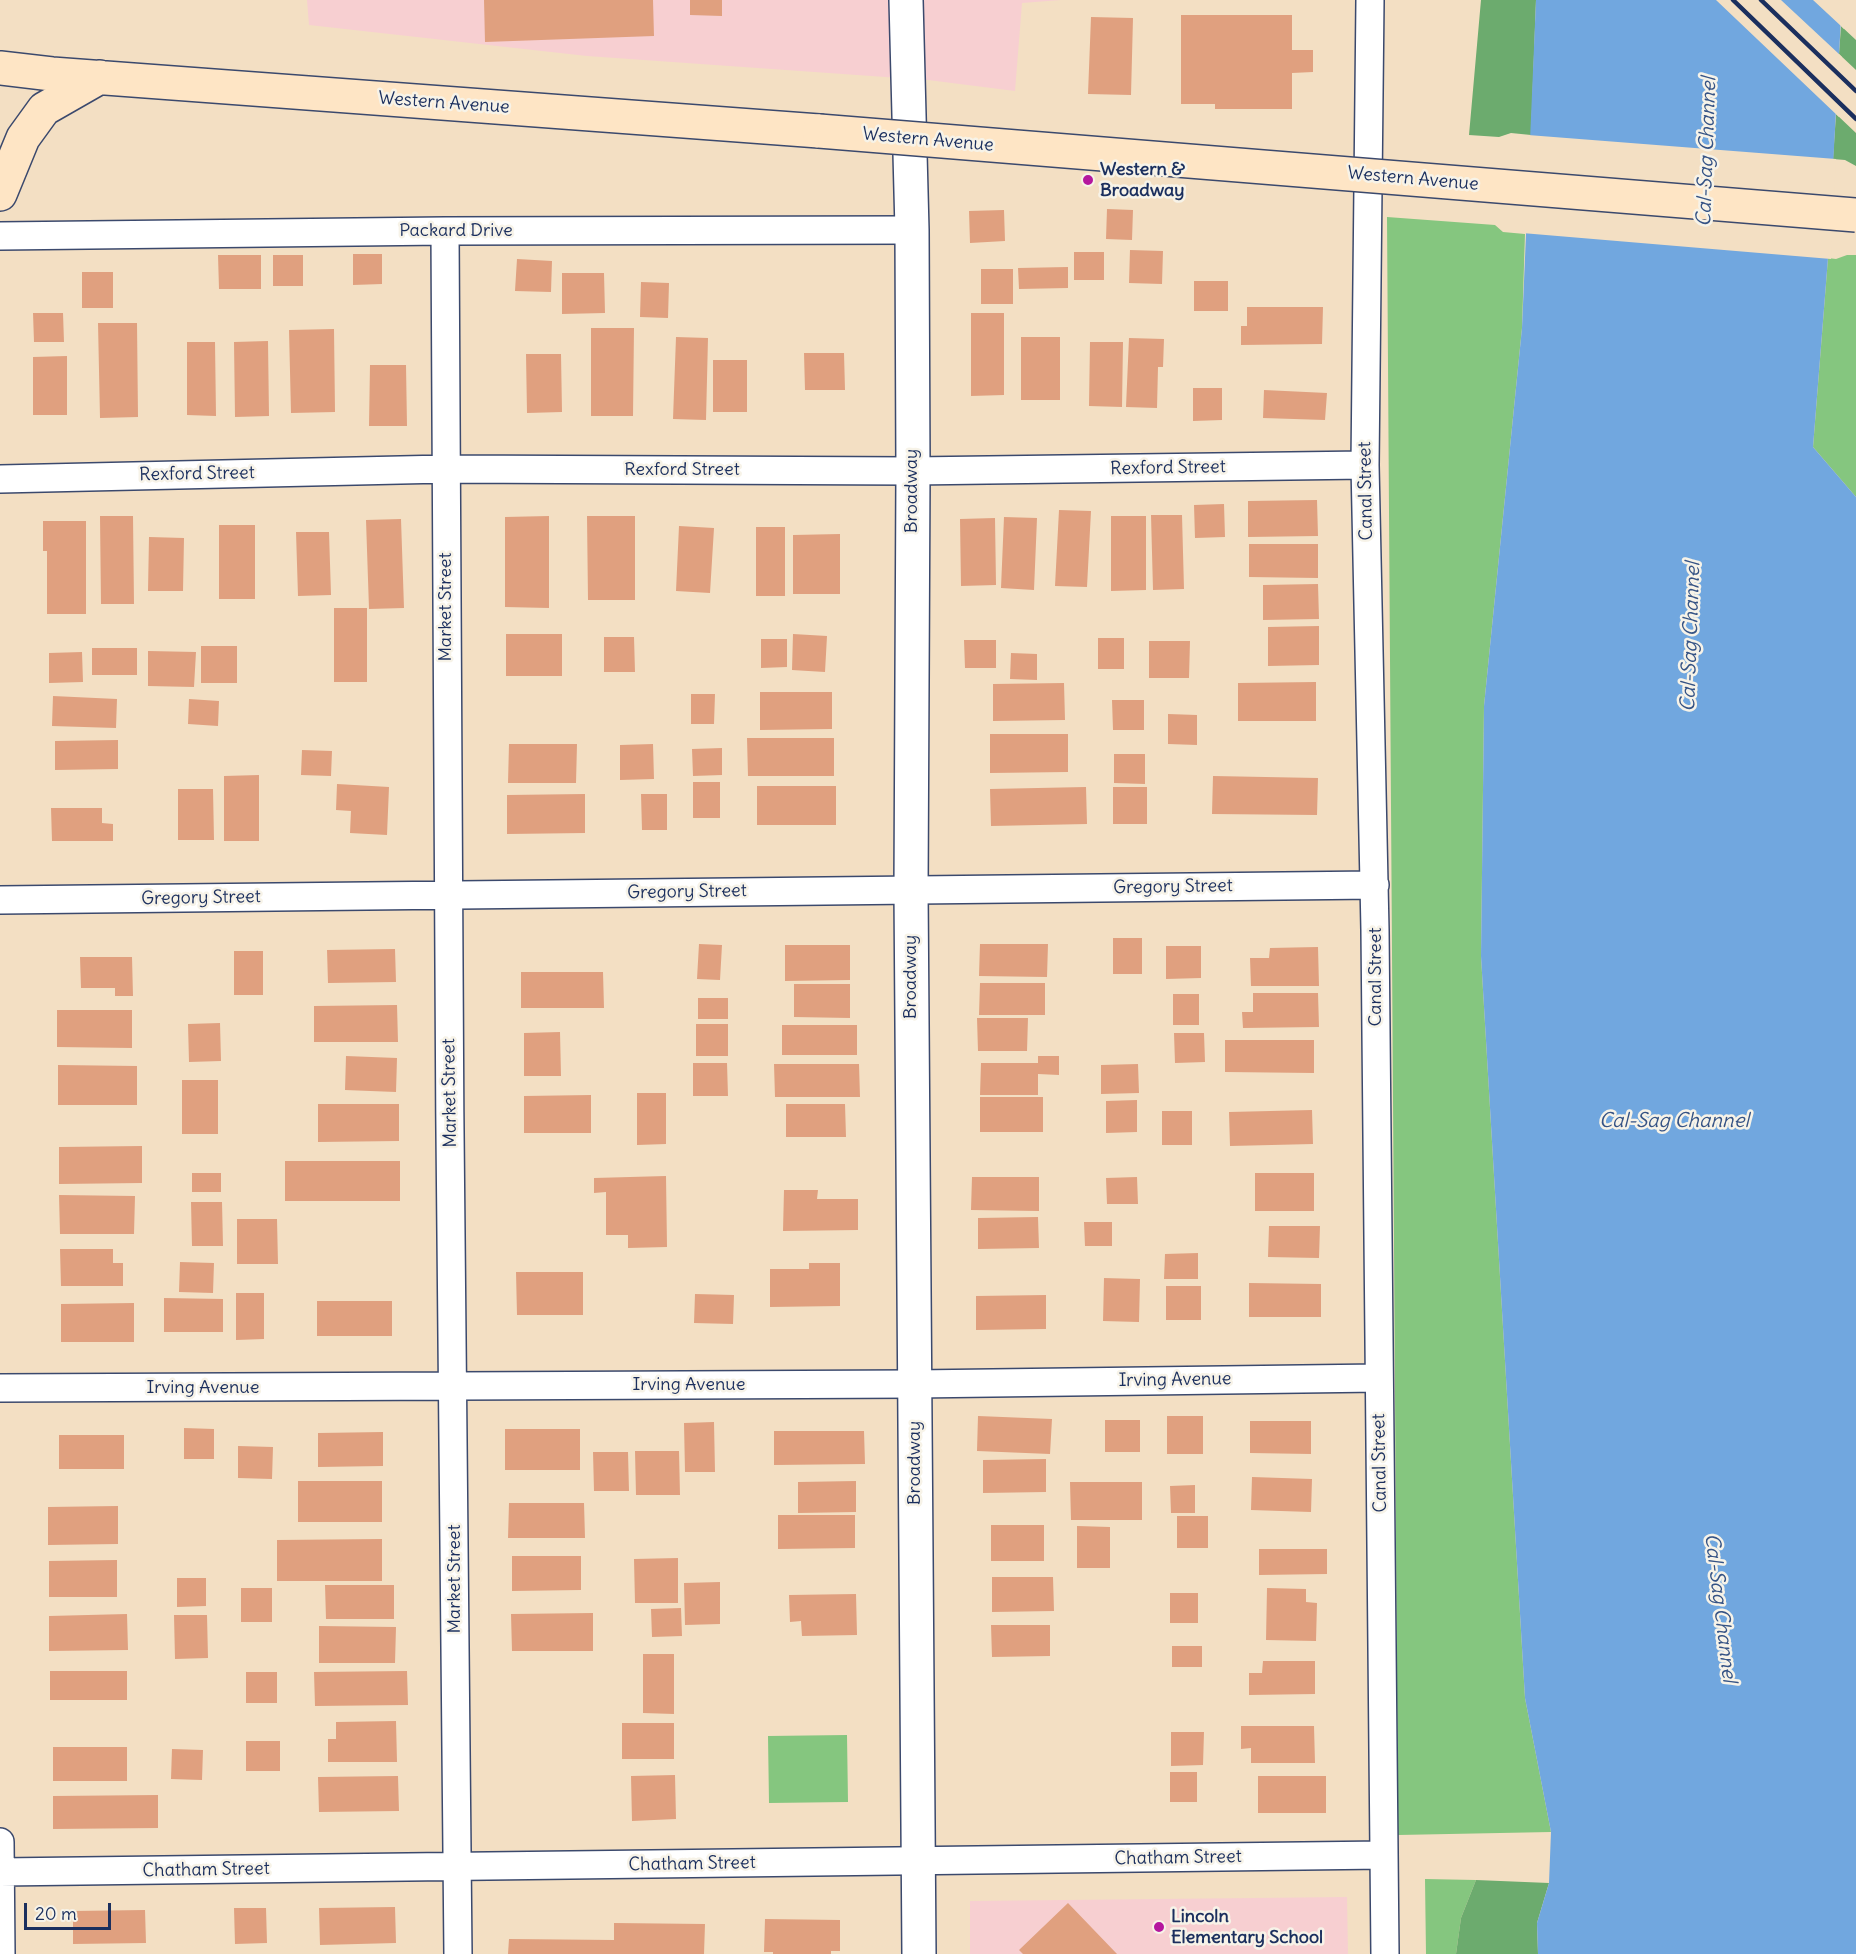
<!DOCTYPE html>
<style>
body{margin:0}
#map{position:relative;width:1856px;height:1954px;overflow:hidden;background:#f3dfc3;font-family:Delius,sans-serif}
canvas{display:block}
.scale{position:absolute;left:24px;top:1903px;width:87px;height:27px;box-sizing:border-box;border:3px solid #1b2f5e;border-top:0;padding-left:8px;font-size:18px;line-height:21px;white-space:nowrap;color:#1b2f5e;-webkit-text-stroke:4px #f7f3e8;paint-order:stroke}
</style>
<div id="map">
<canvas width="1856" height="1954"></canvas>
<div class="scale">20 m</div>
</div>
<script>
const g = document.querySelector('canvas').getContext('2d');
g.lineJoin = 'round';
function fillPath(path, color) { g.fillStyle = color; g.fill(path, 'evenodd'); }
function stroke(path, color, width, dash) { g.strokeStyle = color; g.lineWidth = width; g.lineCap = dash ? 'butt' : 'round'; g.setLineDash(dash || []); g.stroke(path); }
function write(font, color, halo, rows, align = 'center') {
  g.font = font + ' Delius,sans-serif'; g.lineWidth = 5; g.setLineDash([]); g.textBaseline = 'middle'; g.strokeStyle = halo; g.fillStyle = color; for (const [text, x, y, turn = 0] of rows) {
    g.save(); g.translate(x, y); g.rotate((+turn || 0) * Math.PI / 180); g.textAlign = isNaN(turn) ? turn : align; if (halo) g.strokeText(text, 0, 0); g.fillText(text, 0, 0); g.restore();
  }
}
fillPath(new Path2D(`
 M 307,0 L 1061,0 L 1022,3 L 1015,91 L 928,80 L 587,56 L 309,25 Z
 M 1347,1897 L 1348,1954 L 970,1954 L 970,1901 Z`), '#f7cfd1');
fillPath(new Path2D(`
 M 1387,217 L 1495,225 L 1503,232 L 1525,234 L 1522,328 L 1484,706 L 1481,956 L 1525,1698 L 1551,1832 L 1398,1835 Z
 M 1847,255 L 1856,255 L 1856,497 L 1813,447 L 1828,258 L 1836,259 Z
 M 847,1735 L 848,1802 L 769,1803 L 768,1736 Z
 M 1425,1879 L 1476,1880 L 1461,1918 L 1456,1954 L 1426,1954 Z`), '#85c67f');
fillPath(new Path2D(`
 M 1481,0 L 1536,0 L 1531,135 L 1511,133 L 1499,137 L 1469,135 Z
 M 1841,26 L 1856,40 L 1856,70 L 1839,54 Z
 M 1836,114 L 1856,133 L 1856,166 L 1845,160 L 1833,159 Z
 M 1476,1880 L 1549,1883 L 1537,1923 L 1538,1954 L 1456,1954 L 1461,1918 Z`), '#6cab6e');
fillPath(new Path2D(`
 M 1536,0 L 1842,0 L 1828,258 L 1813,447 L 1856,497 L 1856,1954 L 1538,1954 L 1537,1923 L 1549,1883 L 1551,1832 L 1525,1698 L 1481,956 L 1484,706 L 1522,328 Z`), '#71a7df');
fillPath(new Path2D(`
 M 1716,0 L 1781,0 L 1839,54 L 1842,57 L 1839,117 Z
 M 1813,0 L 1845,0 L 1844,29 L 1841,26 Z
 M 1528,135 L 1836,159 L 1831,259 L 1522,233 Z`), '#f3dfc3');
fillPath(new Path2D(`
 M 484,0 L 653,0 L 654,36 L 485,42 Z
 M 690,0 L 722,0 L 722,16 L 690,15 Z
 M 1181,15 L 1292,15 L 1292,50 L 1313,50 L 1313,72 L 1292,73 L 1292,109 L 1215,109 L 1215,104 L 1181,104 Z
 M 1091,17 L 1133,18 L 1131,95 L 1088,94 Z
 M 1107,209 L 1133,210 L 1132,240 L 1106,239 Z
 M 1004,210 L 1005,241 L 970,243 L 969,211 Z
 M 1130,250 L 1163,251 L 1162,284 L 1129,283 Z
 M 1074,252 L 1104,252 L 1104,280 L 1074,280 Z
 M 353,254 L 382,254 L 382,284 L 353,285 Z
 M 218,255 L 261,255 L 261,289 L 219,289 Z
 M 273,255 L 303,255 L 303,286 L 273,286 Z
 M 517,259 L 552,261 L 551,292 L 515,291 Z
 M 1068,267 L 1068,288 L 1019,289 L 1018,268 Z
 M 981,269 L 1013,269 L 1013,304 L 981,304 Z
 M 82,272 L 113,272 L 113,308 L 82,308 Z
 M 562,273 L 604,273 L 605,313 L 562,314 Z
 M 1194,281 L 1228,281 L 1228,311 L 1194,311 Z
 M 641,282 L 669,283 L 668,318 L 640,317 Z
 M 1247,307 L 1323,307 L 1322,344 L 1241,345 L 1241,326 L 1247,326 Z
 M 33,313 L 63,313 L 64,342 L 34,342 Z
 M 971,313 L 1004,313 L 1004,395 L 971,396 Z
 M 98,323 L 137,323 L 138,417 L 100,418 Z
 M 591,328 L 634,328 L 633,416 L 591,416 Z
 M 334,329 L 335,412 L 291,413 L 289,330 Z
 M 676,337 L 708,338 L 706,420 L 673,419 Z
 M 1021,337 L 1060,337 L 1060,400 L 1021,400 Z
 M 1129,338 L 1164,339 L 1163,367 L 1158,367 L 1157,408 L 1126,407 Z
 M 268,341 L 269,416 L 235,417 L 234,342 Z
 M 187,342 L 215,342 L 216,416 L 187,415 Z
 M 1090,342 L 1123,342 L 1122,407 L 1089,406 Z
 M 804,353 L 844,353 L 845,390 L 805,390 Z
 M 526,354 L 561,354 L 562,412 L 527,413 Z
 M 67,356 L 67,415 L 33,415 L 33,357 Z
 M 713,360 L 747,360 L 747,412 L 713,412 Z
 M 370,365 L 406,365 L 407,426 L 369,426 Z
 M 1193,388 L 1222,388 L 1222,420 L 1193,421 Z
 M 1264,390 L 1327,393 L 1325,420 L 1263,418 Z
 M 1317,500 L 1318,536 L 1248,537 L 1248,501 Z
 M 1224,504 L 1225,537 L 1195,538 L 1194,505 Z
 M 1059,510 L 1091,511 L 1087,587 L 1055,586 Z
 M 1151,515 L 1182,515 L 1184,589 L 1153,590 Z
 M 100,516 L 133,516 L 134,604 L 101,604 Z
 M 549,516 L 549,608 L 505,607 L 505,517 Z
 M 587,516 L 635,516 L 635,600 L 588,600 Z
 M 1111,516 L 1146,516 L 1146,590 L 1111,591 Z
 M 1004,517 L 1037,518 L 1034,590 L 1001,588 Z
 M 995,518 L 996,585 L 961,586 L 960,519 Z
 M 401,519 L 404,608 L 369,609 L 366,520 Z
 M 43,521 L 86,521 L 86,614 L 47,614 L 47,551 L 43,551 Z
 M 219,525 L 255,525 L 255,599 L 219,599 Z
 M 679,526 L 714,528 L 710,593 L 676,591 Z
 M 756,527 L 785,527 L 785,596 L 756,596 Z
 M 296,532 L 329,532 L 331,595 L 298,596 Z
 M 840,534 L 840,594 L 793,594 L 793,535 Z
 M 149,537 L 184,538 L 183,591 L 148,591 Z
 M 1249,544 L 1318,544 L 1318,578 L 1249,577 Z
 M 1318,584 L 1319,619 L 1263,620 L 1263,585 Z
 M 334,608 L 367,608 L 367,682 L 334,682 Z
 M 1319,626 L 1319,665 L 1268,666 L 1268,627 Z
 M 506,634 L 562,634 L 562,676 L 506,676 Z
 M 793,634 L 827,636 L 825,672 L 792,670 Z
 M 604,637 L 634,637 L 635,672 L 604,672 Z
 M 1098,638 L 1124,638 L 1124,669 L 1098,669 Z
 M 761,639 L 787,639 L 787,667 L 761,668 Z
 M 964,640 L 996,640 L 996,668 L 965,668 Z
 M 1149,641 L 1190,641 L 1189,678 L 1149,678 Z
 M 201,646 L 237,646 L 237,683 L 201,683 Z
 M 92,648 L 137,648 L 137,675 L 92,675 Z
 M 148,651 L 196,652 L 194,687 L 148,686 Z
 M 82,652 L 83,682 L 49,683 L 49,653 Z
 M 1011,653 L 1037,654 L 1037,680 L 1010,679 Z
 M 1316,682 L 1316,721 L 1238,721 L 1238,683 Z
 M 1064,683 L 1065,720 L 993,721 L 993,684 Z
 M 760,692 L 832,692 L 832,729 L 760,730 Z
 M 691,694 L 715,694 L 714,724 L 691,724 Z
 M 53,696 L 117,699 L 116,728 L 52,726 Z
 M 189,699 L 219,701 L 218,726 L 188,724 Z
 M 1112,700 L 1144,700 L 1144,730 L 1113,730 Z
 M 1168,714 L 1197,715 L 1197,745 L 1168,744 Z
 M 990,734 L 1068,734 L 1068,772 L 990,773 Z
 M 747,738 L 834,738 L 834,776 L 748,776 Z
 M 118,740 L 118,769 L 55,770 L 55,741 Z
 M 509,744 L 577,744 L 576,783 L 508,783 Z
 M 653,744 L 654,779 L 620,780 L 620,745 Z
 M 722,748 L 722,775 L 693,776 L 692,749 Z
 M 302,750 L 332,751 L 331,776 L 301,775 Z
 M 1114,754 L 1145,754 L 1145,784 L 1114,783 Z
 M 259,775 L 259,841 L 224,841 L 224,776 Z
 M 1213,776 L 1318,778 L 1317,815 L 1212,814 Z
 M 693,782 L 720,782 L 720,818 L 693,818 Z
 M 337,784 L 389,787 L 387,835 L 350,833 L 351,811 L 336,810 Z
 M 757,786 L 836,786 L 836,825 L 757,825 Z
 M 1086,787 L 1087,824 L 991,826 L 990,789 Z
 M 1113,787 L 1147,787 L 1147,824 L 1113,824 Z
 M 178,789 L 213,789 L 214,840 L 178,840 Z
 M 585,794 L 585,833 L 507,834 L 507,795 Z
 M 641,794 L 667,794 L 667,830 L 642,830 Z
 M 51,808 L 102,808 L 102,823 L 113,824 L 113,841 L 52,841 Z
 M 1113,938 L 1142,938 L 1142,974 L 1113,974 Z
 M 699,944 L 722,945 L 720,980 L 697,979 Z
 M 980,944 L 1048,944 L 1047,977 L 979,976 Z
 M 785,945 L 850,945 L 850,980 L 785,981 Z
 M 1166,946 L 1201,946 L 1201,978 L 1166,979 Z
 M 1318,947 L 1319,986 L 1251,986 L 1250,958 L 1269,958 L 1270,948 Z
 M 395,949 L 396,982 L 328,983 L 327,950 Z
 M 234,951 L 263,951 L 263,995 L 234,995 Z
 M 80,957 L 132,957 L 133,996 L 115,996 L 115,988 L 81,988 Z
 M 521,972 L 603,972 L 604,1008 L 521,1008 Z
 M 980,983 L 1045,983 L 1045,1015 L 979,1015 Z
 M 794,984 L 850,984 L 850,1018 L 794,1017 Z
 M 1253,993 L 1318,993 L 1319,1027 L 1243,1028 L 1242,1012 L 1253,1012 Z
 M 1173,994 L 1199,994 L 1199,1025 L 1173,1025 Z
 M 698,998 L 728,998 L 728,1019 L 698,1019 Z
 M 397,1005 L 398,1042 L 314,1042 L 314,1006 Z
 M 57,1010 L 132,1010 L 132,1048 L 57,1047 Z
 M 977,1018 L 1028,1018 L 1027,1051 L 978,1051 Z
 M 220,1023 L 221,1061 L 189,1062 L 188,1024 Z
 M 696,1024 L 728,1024 L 728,1056 L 696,1056 Z
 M 782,1025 L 857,1025 L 857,1055 L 782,1055 Z
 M 560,1032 L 561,1076 L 524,1076 L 524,1033 Z
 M 1174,1033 L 1204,1033 L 1205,1062 L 1175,1063 Z
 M 1225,1040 L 1314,1040 L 1314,1073 L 1225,1072 Z
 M 346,1056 L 397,1058 L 396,1092 L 345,1090 Z
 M 1038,1056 L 1059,1056 L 1059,1075 L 1038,1074 L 1038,1095 L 980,1095 L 981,1063 L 1038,1063 Z
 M 693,1063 L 727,1063 L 728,1096 L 693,1096 Z
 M 774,1064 L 859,1064 L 860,1097 L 775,1097 Z
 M 1138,1064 L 1139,1093 L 1101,1094 L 1101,1065 Z
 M 58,1065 L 137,1066 L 137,1105 L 58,1105 Z
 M 182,1080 L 218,1080 L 218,1134 L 182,1134 Z
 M 637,1093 L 666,1093 L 666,1144 L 637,1145 Z
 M 591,1095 L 591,1133 L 524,1133 L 524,1096 Z
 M 980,1097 L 1043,1097 L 1043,1132 L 980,1132 Z
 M 1137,1100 L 1137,1132 L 1106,1133 L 1106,1101 Z
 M 318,1104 L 399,1104 L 399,1141 L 318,1142 Z
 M 786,1104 L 845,1104 L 846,1137 L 786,1137 Z
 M 1312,1110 L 1313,1144 L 1230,1146 L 1229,1112 Z
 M 1162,1111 L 1192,1111 L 1192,1145 L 1162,1145 Z
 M 142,1146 L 142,1183 L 59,1184 L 59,1147 Z
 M 285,1161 L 400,1161 L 400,1201 L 285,1201 Z
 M 192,1173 L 221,1173 L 221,1192 L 192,1192 Z
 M 1255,1173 L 1314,1173 L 1314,1211 L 1255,1211 Z
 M 666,1176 L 667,1247 L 628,1248 L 628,1235 L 606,1235 L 606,1192 L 594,1193 L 594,1178 Z
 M 972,1177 L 1039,1177 L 1039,1211 L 971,1210 Z
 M 1137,1177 L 1138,1204 L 1107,1204 L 1106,1178 Z
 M 784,1190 L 818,1190 L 817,1199 L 858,1199 L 858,1230 L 783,1231 Z
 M 59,1195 L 135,1196 L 134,1234 L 60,1234 Z
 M 191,1202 L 222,1202 L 223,1246 L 192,1246 Z
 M 1038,1217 L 1039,1248 L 978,1249 L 978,1218 Z
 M 237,1219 L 277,1219 L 278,1264 L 237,1264 Z
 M 1084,1222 L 1112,1222 L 1112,1246 L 1085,1246 Z
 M 1269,1226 L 1320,1226 L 1319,1258 L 1268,1257 Z
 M 60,1249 L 113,1249 L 113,1263 L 123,1263 L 123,1286 L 61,1286 Z
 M 1198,1253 L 1198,1279 L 1164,1279 L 1165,1254 Z
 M 180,1262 L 214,1263 L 213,1293 L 179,1292 Z
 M 809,1263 L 840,1263 L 840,1306 L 770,1307 L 770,1269 L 809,1269 Z
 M 516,1272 L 583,1272 L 583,1315 L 517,1315 Z
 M 1104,1278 L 1140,1279 L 1139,1322 L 1103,1321 Z
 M 1249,1283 L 1321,1284 L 1321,1317 L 1249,1317 Z
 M 1166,1286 L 1201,1286 L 1201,1320 L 1166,1320 Z
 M 236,1293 L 264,1293 L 264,1339 L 236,1340 Z
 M 695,1294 L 734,1295 L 733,1324 L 694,1323 Z
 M 1046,1295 L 1046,1329 L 976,1330 L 976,1296 Z
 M 164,1298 L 223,1299 L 223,1332 L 164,1332 Z
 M 317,1301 L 392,1301 L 392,1336 L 317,1336 Z
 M 134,1303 L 134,1342 L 61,1342 L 61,1304 Z
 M 978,1416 L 1052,1419 L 1050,1454 L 977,1451 Z
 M 1167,1416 L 1203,1416 L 1203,1454 L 1167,1454 Z
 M 1105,1420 L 1140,1420 L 1140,1452 L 1105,1452 Z
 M 1250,1421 L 1311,1421 L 1311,1454 L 1250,1453 Z
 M 714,1422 L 715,1472 L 685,1472 L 684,1423 Z
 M 184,1428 L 214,1429 L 214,1459 L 184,1459 Z
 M 505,1429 L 580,1429 L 580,1470 L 505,1470 Z
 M 774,1431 L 864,1431 L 865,1464 L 774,1465 Z
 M 383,1432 L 383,1466 L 318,1467 L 318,1433 Z
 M 59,1435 L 124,1435 L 124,1469 L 59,1469 Z
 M 238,1446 L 273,1447 L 272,1479 L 238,1478 Z
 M 635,1451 L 679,1451 L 680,1495 L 636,1495 Z
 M 593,1452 L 628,1452 L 629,1491 L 594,1491 Z
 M 1046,1459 L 1046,1492 L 983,1493 L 983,1460 Z
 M 1252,1477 L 1312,1479 L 1311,1512 L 1251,1510 Z
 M 298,1481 L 382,1481 L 382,1522 L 298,1522 Z
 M 856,1481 L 856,1512 L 798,1513 L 798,1482 Z
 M 1070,1482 L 1142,1482 L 1142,1520 L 1071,1520 Z
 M 1195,1485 L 1195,1513 L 1171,1513 L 1170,1486 Z
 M 509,1503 L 584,1503 L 585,1538 L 508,1538 Z
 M 118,1506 L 118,1544 L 48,1545 L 48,1507 Z
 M 778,1515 L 855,1515 L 855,1548 L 778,1549 Z
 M 1177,1516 L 1208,1516 L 1208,1548 L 1177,1548 Z
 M 991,1525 L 1044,1525 L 1044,1561 L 991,1561 Z
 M 1077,1526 L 1110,1527 L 1110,1568 L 1077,1568 Z
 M 382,1539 L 382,1581 L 277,1581 L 277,1540 Z
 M 1259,1549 L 1327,1549 L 1327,1574 L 1259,1575 Z
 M 512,1556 L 581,1556 L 581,1590 L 512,1591 Z
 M 678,1558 L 678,1603 L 635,1603 L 634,1559 Z
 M 117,1560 L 117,1597 L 49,1597 L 49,1561 Z
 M 992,1577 L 1053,1577 L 1054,1611 L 992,1612 Z
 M 177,1578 L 206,1578 L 206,1606 L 177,1607 Z
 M 720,1582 L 720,1624 L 685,1625 L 684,1583 Z
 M 325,1585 L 394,1585 L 394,1619 L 326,1619 Z
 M 241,1588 L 272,1588 L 272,1622 L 241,1622 Z
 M 1267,1588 L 1306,1589 L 1306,1602 L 1317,1603 L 1316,1641 L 1266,1640 Z
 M 1170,1593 L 1198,1593 L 1198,1623 L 1170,1623 Z
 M 856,1594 L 857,1635 L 802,1636 L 801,1621 L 790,1622 L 789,1595 Z
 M 681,1608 L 682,1636 L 652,1637 L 651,1609 Z
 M 593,1613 L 593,1651 L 512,1651 L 511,1614 Z
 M 127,1614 L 128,1650 L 49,1651 L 49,1616 Z
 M 174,1615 L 207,1615 L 208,1658 L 175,1659 Z
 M 991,1625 L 1050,1625 L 1050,1656 L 992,1657 Z
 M 319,1626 L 396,1627 L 395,1663 L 319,1663 Z
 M 1172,1646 L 1202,1646 L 1202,1667 L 1172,1667 Z
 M 643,1654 L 674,1654 L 674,1714 L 643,1713 Z
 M 1263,1661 L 1315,1661 L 1315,1694 L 1249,1695 L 1249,1673 L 1262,1673 Z
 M 50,1671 L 127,1671 L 127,1700 L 50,1700 Z
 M 407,1671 L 408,1705 L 315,1706 L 314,1672 Z
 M 246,1672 L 277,1672 L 277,1703 L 246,1703 Z
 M 396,1721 L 397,1762 L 328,1762 L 328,1739 L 336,1739 L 336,1722 Z
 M 622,1723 L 674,1723 L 674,1759 L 622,1759 Z
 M 1241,1726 L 1314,1726 L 1315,1763 L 1251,1763 L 1251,1748 L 1241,1749 Z
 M 1171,1732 L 1204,1732 L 1203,1765 L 1171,1766 Z
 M 246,1741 L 280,1741 L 280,1771 L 246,1771 Z
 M 53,1747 L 127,1747 L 127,1781 L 53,1781 Z
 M 172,1749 L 203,1750 L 202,1780 L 171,1779 Z
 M 1170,1772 L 1197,1772 L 1197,1802 L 1170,1802 Z
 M 675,1775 L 676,1819 L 632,1821 L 631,1776 Z
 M 398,1776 L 399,1811 L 319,1812 L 318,1777 Z
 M 1258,1776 L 1326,1776 L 1326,1813 L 1258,1813 Z
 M 158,1795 L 158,1828 L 53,1829 L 53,1796 Z
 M 1068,1903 L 1117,1954 L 1023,1954 L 1019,1950 Z
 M 395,1907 L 396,1943 L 320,1945 L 319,1908 Z
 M 234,1908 L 266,1908 L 267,1943 L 235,1944 Z
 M 145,1910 L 146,1943 L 73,1944 L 73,1911 Z
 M 765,1919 L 840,1920 L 840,1951 L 831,1951 L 831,1954 L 773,1954 L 773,1952 L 764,1952 Z
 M 614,1923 L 705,1924 L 704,1954 L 508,1954 L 509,1939 L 614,1940 Z`), '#e0a07f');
const minor = new Path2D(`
 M 1370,0 L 1365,465 L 1375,930 L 1385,1954
 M 445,231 C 445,805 453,1380 458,1954
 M 0,236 L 445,231 L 912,230
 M 0,479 L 445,469 L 913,471 L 1365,465
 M 0,900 L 1375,885
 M 0,1388 L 915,1384 L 1379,1378
 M 0,1842 L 1,1954
 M 0,1872 L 1384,1855`);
const tertiary = new Path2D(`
 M 906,0 L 912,230 L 913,471 L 911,890 L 919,1954`);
const secondary = new Path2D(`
 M 0,68 L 52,74 L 819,131
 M 0,194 L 23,138 L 44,109 L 100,77`);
stroke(minor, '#3b496d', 30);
stroke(tertiary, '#3b496d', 36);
stroke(secondary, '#3b496d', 36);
stroke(minor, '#fff', 27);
stroke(tertiary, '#fff', 33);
stroke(secondary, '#fee5c5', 33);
stroke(new Path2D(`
 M 1733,0 L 1856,119
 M 1761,0 L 1856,91`), '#1b2f5e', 4.5);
const secondaryBridge = new Path2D(`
 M 819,131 L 1856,215`);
stroke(secondaryBridge, '#3b496d', 36, []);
stroke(secondaryBridge, '#fee5c5', 33);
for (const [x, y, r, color] of [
 [1088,180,6,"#b5179e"],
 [1159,1927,6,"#b5179e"]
]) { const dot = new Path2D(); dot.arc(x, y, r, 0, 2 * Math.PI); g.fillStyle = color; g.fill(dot); stroke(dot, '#f7f3e8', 2); }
write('18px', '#1b2f5e', '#f7f3e8', [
 ["Western Avenue",444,103,4],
 ["Western Avenue",928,140,5],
 ["Western Avenue",1413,179,5],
 ["Packard Drive",456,231],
 ["Rexford Street",1168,468,-1],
 ["Rexford Street",682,470],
 ["Rexford Street",197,474,-1],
 ["Broadway",912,491,-90],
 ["Canal Street",1366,491,-91],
 ["Market Street",446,607,-90],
 ["Gregory Street",1173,887,-1],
 ["Gregory Street",687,892,-1],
 ["Gregory Street",201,898,-1],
 ["Broadway",911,977,-90],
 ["Canal Street",1376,977,-90],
 ["Market Street",450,1093,-91],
 ["Irving Avenue",1175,1380,-1],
 ["Irving Avenue",689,1385],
 ["Irving Avenue",203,1388],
 ["Broadway",915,1463,-90],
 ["Canal Street",1380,1463,-91],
 ["Market Street",455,1579,-90],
 ["Chatham Street",1178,1858,-1],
 ["Chatham Street",692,1864,-1],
 ["Chatham Street",206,1870,-1]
]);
write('bold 18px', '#1b2f5e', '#f7f3e8', [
 ["Western &",1100,170],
 ["Broadway",1100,191],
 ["Lincoln",1171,1917],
 ["Elementary School",1171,1938]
], 'left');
write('italic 20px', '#355385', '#f7f3e8', [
 ["Cal-Sag Channel",1707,152,-88],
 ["Cal-Sag Channel",1691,637,-88],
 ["Cal-Sag Channel",1674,1121],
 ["Cal-Sag Channel",1720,1608,83]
]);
</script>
